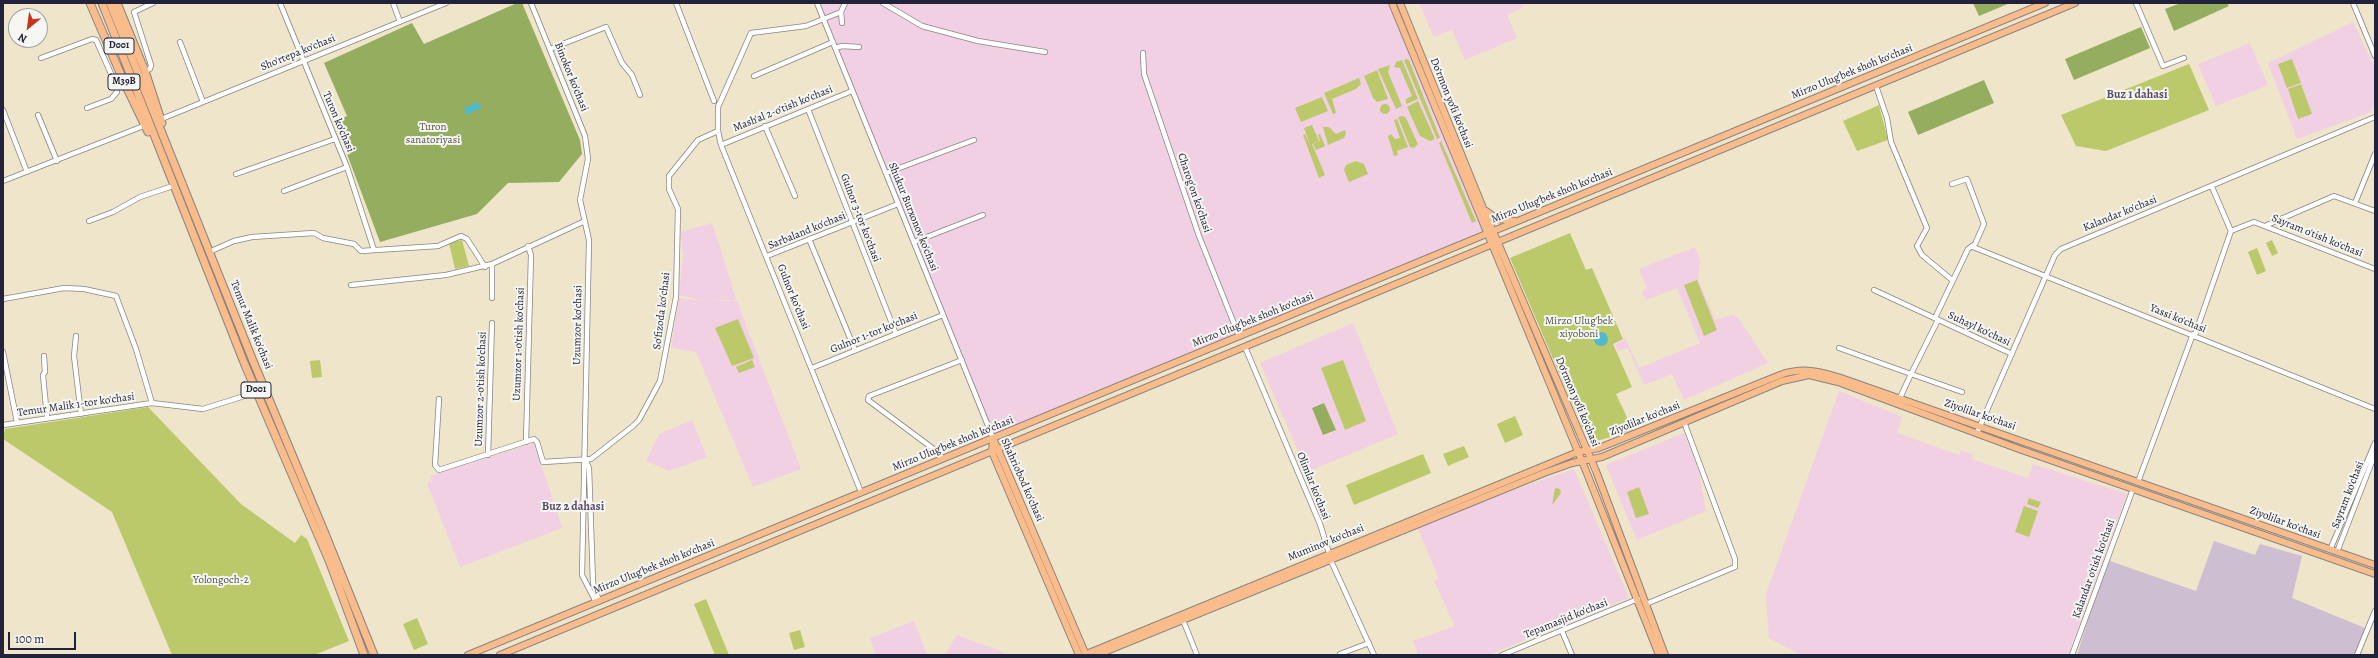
<!DOCTYPE html>
<meta charset="utf-8">
<style>
body{margin:0}
#map{position:relative;width:2378px;height:658px;overflow:hidden;background:#eee5cb;font-family:Alegreya,serif}
canvas{display:block}
.frame{position:absolute;inset:0;border:4px solid #22223b;pointer-events:none}
.north{position:absolute;left:8px;top:8px;width:40px;height:40px;box-sizing:border-box;background:#f6f6f2;border:1px solid #a1a1a9;border-radius:50%;rotate:209deg;font-size:11px;font-weight:700;line-height:16px;text-align:center;color:#22223b}
.north::after{content:'';display:block;margin:auto;width:14px;height:18px;background:#c8321e;clip-path:polygon(50% 0,100% 100%,50% 72%,0 100%)}
.scale{position:absolute;left:8px;top:632px;width:68px;height:18px;box-sizing:border-box;border:2px solid #22223b;border-top:0;padding-left:5px;font-size:12px;line-height:14px;white-space:nowrap;color:#22223b;-webkit-text-stroke:3px #f6f6f2;paint-order:stroke}
</style>
<div id="map">
<canvas width="2378" height="658"></canvas>
<div class="frame"></div>
<div class="north">N</div>
<div class="scale">100 m</div>
</div>
<script>
const g = document.querySelector('canvas').getContext('2d');
g.lineJoin = 'round';
function fillPath(path, color) { g.fillStyle = color; g.fill(path, 'evenodd'); }
function stroke(path, color, width, dash) { g.strokeStyle = color; g.lineWidth = width; g.lineCap = dash ? 'butt' : 'round'; g.setLineDash(dash || []); g.stroke(path); }
function write(font, color, halo, rows, align = 'center') {
  g.font = font + ' Alegreya,serif'; g.lineWidth = 4; g.setLineDash([]); g.textBaseline = 'middle'; g.strokeStyle = halo; g.fillStyle = color; for (const [text, x, y, turn = 0] of rows) {
    g.save(); g.translate(x, y); g.rotate((+turn || 0) * Math.PI / 180); g.textAlign = isNaN(turn) ? turn : align; if (halo) g.strokeText(text, 0, 0); g.fillText(text, 0, 0); g.restore();
  }
}
fillPath(new Path2D(`
 M 817,3 L 1392,3 L 1487,234 L 993,438 Z
 M 1419,3 L 1521,3 L 1523,7 L 1507,15 L 1517,38 L 1465,60 L 1452,30 L 1434,37 Z
 M 2353,22 L 2375,68 L 2375,102 L 2371,112 L 2297,139 L 2268,63 Z
 M 2250,43 L 2268,85 L 2216,106 L 2198,64 Z
 M 712,223 L 731,282 L 736,300 L 704,301 L 679,295 L 683,257 L 681,232 Z
 M 1695,247 L 1700,261 L 1698,279 L 1715,320 L 1732,315 L 1738,317 L 1768,363 L 1684,400 L 1672,374 L 1644,385 L 1628,348 L 1618,351 L 1615,344 L 1626,339 L 1639,368 L 1700,343 L 1677,288 L 1646,300 L 1642,291 L 1647,288 L 1639,269 Z
 M 679,298 L 704,301 L 737,301 L 801,469 L 753,487 L 696,352 L 671,348 Z
 M 1353,323 L 1398,434 L 1307,472 L 1260,363 Z
 M 1839,391 L 1902,417 L 1897,433 L 1959,455 L 1961,450 L 1973,454 L 1972,459 L 2028,478 L 2033,464 L 2127,494 L 2068,655 L 1801,655 L 1769,638 L 1766,594 Z
 M 692,420 L 707,457 L 669,471 L 646,461 L 659,434 Z
 M 1684,433 L 1699,472 L 1706,511 L 1637,540 L 1606,465 Z
 M 534,443 L 562,528 L 460,567 L 427,483 L 432,481 L 430,476 Z
 M 1574,469 L 1629,598 L 1488,655 L 1418,655 L 1413,641 L 1455,626 L 1434,581 L 1439,579 L 1416,524 Z
 M 914,621 L 927,655 L 876,655 L 870,638 Z
 M 957,635 L 1003,652 L 1004,655 L 945,655 Z`), '#f1d0e3');
fillPath(new Path2D(`
 M 2214,541 L 2255,555 L 2260,544 L 2302,556 L 2292,598 L 2365,628 L 2354,655 L 2077,655 L 2107,560 L 2196,591 Z`), '#cebed1');
fillPath(new Path2D(`
 M 1407,59 L 1409,60 L 1440,138 L 1437,139 L 1404,60 Z
 M 2292,59 L 2301,83 L 2287,88 L 2278,64 Z
 M 1402,60 L 1418,99 L 1406,104 L 1406,99 L 1412,96 L 1400,68 L 1394,67 L 1396,62 Z
 M 2189,64 L 2209,110 L 2106,151 L 2076,146 L 2061,115 Z
 M 1390,65 L 1388,72 L 1402,106 L 1396,109 L 1378,69 Z
 M 1377,70 L 1388,99 L 1377,102 L 1373,98 L 1364,76 Z
 M 1359,78 L 1361,84 L 1356,89 L 1332,99 L 1336,113 L 1333,114 L 1324,93 Z
 M 2301,84 L 2312,114 L 2298,119 L 2288,89 Z
 M 1322,97 L 1328,111 L 1301,122 L 1295,108 Z
 M 1418,101 L 1435,139 L 1430,141 L 1420,136 L 1407,107 Z
 M1380 109a5 5 0 1 1 10 0a5 5 0 1 1-10 0Z
 M 1879,105 L 1888,140 L 1857,151 L 1843,121 Z
 M 1403,116 L 1406,118 L 1418,144 L 1414,148 L 1410,147 L 1398,117 Z
 M 1397,119 L 1408,147 L 1397,151 L 1398,155 L 1394,156 L 1388,136 L 1391,134 L 1395,139 L 1400,138 L 1394,120 Z
 M 1312,125 L 1319,141 L 1312,144 L 1325,175 L 1319,178 L 1303,135 L 1305,134 L 1310,145 L 1304,128 Z
 M 1323,127 L 1329,127 L 1336,134 L 1345,130 L 1346,133 L 1344,138 L 1328,145 Z
 M 1320,134 L 1325,146 L 1316,150 L 1313,144 L 1320,141 L 1318,135 Z
 M 1441,141 L 1476,221 L 1472,223 L 1439,143 Z
 M 1356,161 L 1364,164 L 1368,174 L 1349,182 L 1344,170 L 1346,165 Z
 M 1570,233 L 1586,270 L 1592,268 L 1623,339 L 1613,344 L 1632,387 L 1616,394 L 1633,430 L 1594,442 L 1587,438 L 1510,258 Z
 M 462,240 L 469,266 L 455,269 L 449,243 Z
 M 2272,240 L 2278,253 L 2272,256 L 2266,243 Z
 M 2257,248 L 2266,271 L 2257,275 L 2248,252 Z
 M 1697,280 L 1717,330 L 1704,336 L 1684,285 Z
 M 738,319 L 754,358 L 732,366 L 715,328 Z
 M 320,360 L 322,377 L 312,378 L 310,361 Z
 M 752,360 L 755,367 L 739,373 L 736,367 Z
 M 1343,360 L 1366,421 L 1345,430 L 1321,368 Z
 M 148,407 L 241,504 L 295,543 L 301,535 L 307,539 L 349,641 L 314,655 L 172,655 L 112,512 L 3,439 L 5,429 Z
 M 1515,416 L 1523,435 L 1505,443 L 1497,424 Z
 M 1464,446 L 1469,457 L 1448,466 L 1443,454 Z
 M 1423,454 L 1431,473 L 1354,505 L 1346,485 Z
 M 1639,487 L 1649,514 L 1636,518 L 1627,492 Z
 M 1555,488 L 1560,489 L 1561,493 L 1552,505 Z
 M 2029,498 L 2041,502 L 2038,508 L 2027,504 Z
 M 2024,506 L 2038,511 L 2029,537 L 2015,532 Z
 M 706,599 L 729,655 L 715,655 L 694,604 Z
 M 417,618 L 428,644 L 414,650 L 403,624 Z
 M 800,630 L 805,647 L 794,650 L 789,633 Z`), '#bcc96b');
fillPath(new Path2D(`
 M 517,3 L 522,3 L 580,140 L 582,154 L 559,182 L 508,183 L 477,214 L 380,242 L 335,122 L 347,116 L 324,63 L 412,23 L 424,44 Z
 M 1973,3 L 2010,3 L 1979,16 Z
 M 2181,3 L 2227,3 L 2229,6 L 2174,31 L 2165,9 Z
 M 2141,27 L 2150,48 L 2074,80 L 2065,59 Z
 M 1984,80 L 1994,103 L 1918,135 L 1908,112 Z
 M 1324,403 L 1336,430 L 1323,435 L 1312,408 Z`), '#95ad5f');
fillPath(new Path2D(`
 M 479,102 L 481,108 L 466,115 L 464,108 Z
 M1594 339a7 7 0 1 1 14 0a7 7 0 1 1-14 0Z`), '#4fbacb');
const minor = new Path2D(`
 M 280,3 L 347,167 L 374,250
 M 393,3 L 400,22
 M 531,3 L 585,136 L 588,159 L 580,200 L 589,240 L 582,575 L 596,602
 M 676,3 L 714,101
 M 817,3 L 993,438
 M 845,3 L 841,12 L 806,26 L 751,33 L 718,107 L 718,131 L 721,145 L 861,492
 M 883,3 L 922,26 L 978,41 L 1045,52
 M 2136,3 L 2163,66 L 2184,58
 M 2353,3 L 2375,56
 M 841,12 L 842,23
 M 180,42 L 203,102
 M 835,48 L 842,46 L 859,47
 M 550,49 L 606,27 L 622,63 L 632,75 L 640,95
 M 1143,53 L 1144,74 L 1199,236 L 1239,336
 M 41,58 L 92,39 L 96,40 L 116,85 L 117,92 L 111,99 L 87,108
 M 145,71 L 150,69 L 151,65 L 134,12 L 153,3
 M 754,76 L 833,42
 M 1876,86 L 1887,118 L 1891,142 L 1927,228 L 1917,246 L 1922,255 L 1952,280
 M 808,109 L 896,334
 M 3,110 L 27,172
 M 38,115 L 57,161
 M 159,120 L 446,3
 M 765,126 L 795,196
 M 721,145 L 852,91
 M 886,173 L 974,140
 M 236,174 L 335,139
 M 3,181 L 146,125
 M 2212,187 L 2231,231
 M 284,191 L 347,167
 M 2355,203 L 2375,154
 M 89,221 L 113,212 L 140,197 L 173,186
 M 2267,225 L 2334,196 L 2375,211
 M 2231,231 L 2254,222 L 2375,269
 M 809,239 L 855,350
 M 914,242 L 983,215
 M 1973,247 L 2375,409
 M 209,252 L 234,241 L 252,237 L 314,233 L 323,238 L 354,244 L 361,251 L 438,246 L 461,236 L 467,239 L 485,267
 M 767,256 L 898,204
 M 351,285 L 446,275 L 492,264
 M 1874,290 L 2012,354
 M 492,298 L 492,264 L 585,221
 M 3,299 L 64,288 L 84,289 L 116,296 L 136,349 L 152,403
 M 1935,318 L 1968,249 L 1975,244 L 1984,224 L 1967,179 L 1952,184
 M 2195,335 L 2231,231
 M 76,336 L 74,356 L 81,414
 M 1245,347 L 1320,524 L 1332,563 L 1374,655
 M 1839,348 L 1911,374 L 1938,320
 M 3,352 L 17,422
 M 44,356 L 45,372 L 43,375 L 47,417
 M 812,368 L 943,315
 M 1900,398 L 1911,374 L 1962,392
 M 439,399 L 435,465 L 439,470 L 534,439 L 537,442 L 543,462 L 591,459 L 633,426 L 639,420 L 660,381 L 676,297 L 678,209 L 669,189 L 669,176 L 698,140 L 718,131
 M 3,425 L 152,403 L 203,409 L 257,392
 M 1977,433 L 2055,255 L 2061,249 L 2375,117
 M 526,442 L 531,255 L 528,246
 M 488,455 L 492,323
 M 585,459 L 589,468 L 593,583 L 599,601
 M 942,459 L 939,453 L 868,400 L 869,396 L 962,360
 M 2138,482 L 2193,334
 M 2330,550 L 2375,443
 M 2337,552 L 2375,454
 M 1646,604 L 1735,567 L 1735,559 L 1684,422
 M 1183,620 L 1197,655
 M 1562,631 L 1572,655
 M 1340,654 L 1369,643
 M 1502,655 L 1638,599
 M 2072,655 L 2133,489
 M 2357,655 L 2375,611`);
const major = new Path2D(`
 M 1392,3 L 1586,471 L 1659,655
 M 1400,3 L 1483,208 L 1596,471 L 1665,655
 M 1486,211 L 1497,219 L 1515,221
 M 993,438 L 1086,655
 M 993,438 L 992,452 L 1079,655
 M 468,655 L 2045,3
 M 500,655 L 2075,3
 M 1084,655 L 1578,452 L 1599,448 L 1780,375 C 1802,367 1819,371 1841,378 L 2375,565
 M 1097,655 L 1544,473 L 1572,463 L 1602,457 L 1782,381 L 1809,375 L 1838,382 L 2019,449 L 2375,574`);
const highway = new Path2D(`
 M 90,3 L 124,82 L 148,132
 M 102,3 L 245,365 L 330,563 L 364,655
 M 110,3 L 253,361 L 324,531 L 374,655
 M 117,3 L 145,71 L 162,123`);
stroke(minor, '#888483', 6);
stroke(major, '#888483', 8);
stroke(highway, '#888483', 9);
stroke(minor, '#fff', 4.5);
stroke(major, '#f9bc8a', 6);
stroke(highway, '#f9bc8a', 7);
for (const [x, y, w] of [
 [119,46,30],
 [124,82,32],
 [256,390,30]
]) { const box = new Path2D(); box.roundRect(x - w / 2, y - 8, w, 16, 3); g.fillStyle = '#f6f6f2'; g.fill(box); stroke(box, '#22223b', 1); }
write('bold 10px', '#22223b', null, [
 ["D001",119,46],
 ["M39B",124,82],
 ["D001",256,390]
]);
write('11px', '#22223b', '#f6f6f2', [
 ["Sho'rtepa ko'chasi",298,53,-22],
 ["Mirzo Ulug'bek shoh ko'chasi",1852,72,-22],
 ["Binokor ko'chasi",571,77,68],
 ["Do‘rmon yo‘li ko‘chasi",1451,103,68],
 ["Mash'al 2-o'tish ko'chasi",783,109,-22],
 ["Turon ko'chasi",338,122,67],
 ["Charog'on ko'chasi",1194,193,71],
 ["Mirzo Ulug'bek shoh ko'chasi",1552,196,-22],
 ["Kalandar ko'chasi",2120,214,-22],
 ["Shukur Burxonov ko'chasi",913,217,68],
 ["Gulnor 3-tor koʻchasi",860,218,69],
 ["Sarbaland ko'chasi",807,231,-22],
 ["Sayram o'tish ko'chasi",2317,236,22],
 ["Gulnor koʻchasi",793,297,68],
 ["So'fizoda ko'chasi",662,311,-83],
 ["Yassi ko'chasi",2178,319,22],
 ["Mirzo Ulug'bek shoh ko'chasi",1253,320,-22],
 ["Temur Malik ko'chasi",251,325,68],
 ["Uzumzor ko'chasi",578,325,-89],
 ["Suhayl ko'chasi",1979,329,25],
 ["Gulnor 1-tor koʻchasi",874,333,-22],
 ["Uzumzor 1-o'tish ko'chasi",519,344,-88],
 ["Uzumzor 2-o'tish ko'chasi",481,389,-88],
 ["Do‘rmon yo‘li ko‘chasi",1577,402,67],
 ["Temur Malik 1-tor ko'chasi",76,405,-8],
 ["Ziyolilar ko'chasi",1980,415,19],
 ["Ziyolilar ko'chasi",1645,419,-22],
 ["Mirzo Ulug'bek shoh ko'chasi",953,444,-22],
 ["Shahriobod ko'chasi",1022,480,66],
 ["Olimlar ko'chasi",1313,486,68],
 ["Sayram ko'chasi",2348,495,-69],
 ["Ziyolilar ko'chasi",2285,523,20],
 ["Muminov ko'chasi",1326,543,-22],
 ["Mirzo Ulug'bek shoh ko'chasi",654,567,-22],
 ["Kalandar o'tish ko'chasi",2094,569,-70],
 ["Tepamasjid ko'chasi",1566,619,-22]
]);
write('11px', '#505449', '#f6f6f2', [
 ["Turon",433,127],
 ["sanatoriyasi",433,140],
 ["Mirzo Ulug'bek",1579,321],
 ["xiyoboni",1579,334],
 ["Yolongoch-2",221,580]
]);
write('bold 12px', '#5a4a6a', '#f6f6f2', [
 ["Buz 1 dahasi",2137,95],
 ["Buz 2 dahasi",573,507]
]);
</script>
